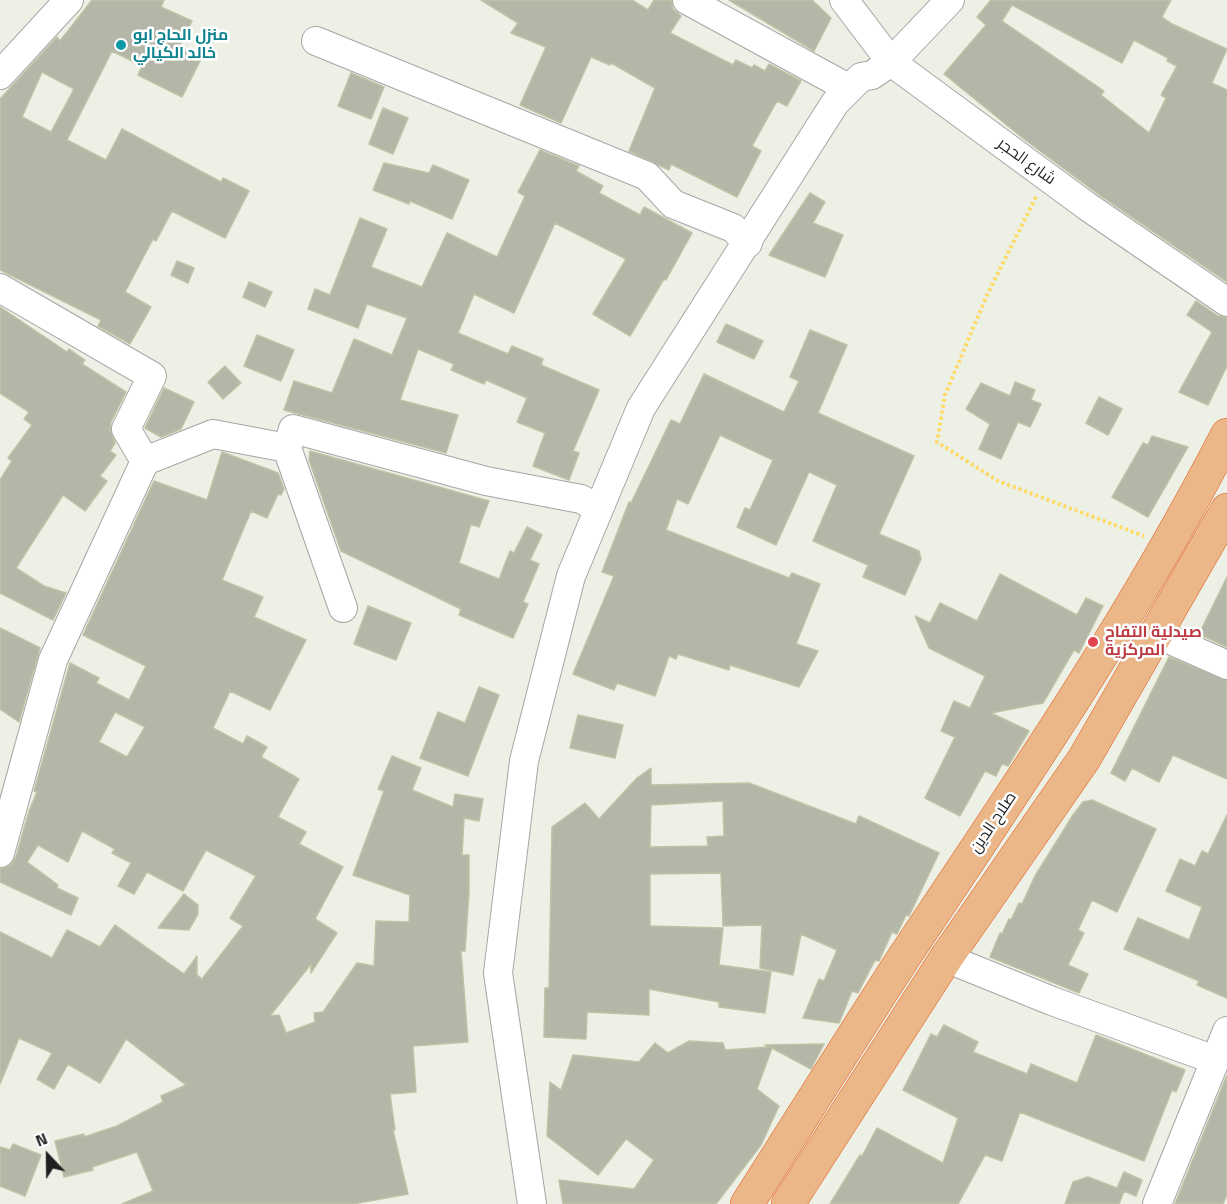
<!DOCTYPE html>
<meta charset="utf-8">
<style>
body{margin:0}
#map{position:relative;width:1227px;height:1204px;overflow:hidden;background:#ecf0e5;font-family:"Titillium Web",sans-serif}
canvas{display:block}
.north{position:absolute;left:18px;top:1126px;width:60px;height:60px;-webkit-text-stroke:4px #fff;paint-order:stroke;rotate:338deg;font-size:16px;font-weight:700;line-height:24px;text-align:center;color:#1f1f1f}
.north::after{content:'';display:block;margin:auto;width:21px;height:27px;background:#1f1f1f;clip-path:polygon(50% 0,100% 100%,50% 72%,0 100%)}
</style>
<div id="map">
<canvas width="1227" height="1204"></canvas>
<div class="north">N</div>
</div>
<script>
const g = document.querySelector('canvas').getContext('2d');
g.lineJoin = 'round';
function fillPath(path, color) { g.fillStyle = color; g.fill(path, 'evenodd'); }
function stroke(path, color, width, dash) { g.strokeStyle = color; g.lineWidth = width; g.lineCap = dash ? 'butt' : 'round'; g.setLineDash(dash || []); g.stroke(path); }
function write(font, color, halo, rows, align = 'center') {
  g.font = font + ' "Titillium Web",Cairo,sans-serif'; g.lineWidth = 5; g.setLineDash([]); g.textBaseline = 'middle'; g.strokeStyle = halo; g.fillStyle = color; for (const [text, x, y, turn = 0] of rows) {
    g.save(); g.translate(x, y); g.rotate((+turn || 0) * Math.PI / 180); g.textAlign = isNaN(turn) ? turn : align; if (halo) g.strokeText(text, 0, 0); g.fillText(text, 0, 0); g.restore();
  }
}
const building = new Path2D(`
 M 92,0 L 164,0 L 161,7 L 192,21 L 179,48 L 201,59 L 182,97 L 138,75 L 142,66 L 112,51 L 67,140 L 106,160 L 122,129 L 221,182 L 223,178 L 249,191 L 225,238 L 172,211 L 156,241 L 153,239 L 125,292 L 151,307 L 130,344 L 98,326 L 101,320 L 0,270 L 0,99 L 57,37 L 60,41 ZM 42,72 L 74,89 L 51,132 L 22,117 Z
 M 481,0 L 632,0 L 648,10 L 654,0 L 671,0 L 673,9 L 681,16 L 670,33 L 733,65 L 736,60 L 752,68 L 754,65 L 765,71 L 769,64 L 801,81 L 787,106 L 777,101 L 752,146 L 761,151 L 737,197 L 671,164 L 669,170 L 629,151 L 655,88 L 611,63 L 610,65 L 591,57 L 561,123 L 520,105 L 546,47 L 511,33 L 518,23 Z
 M 729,0 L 812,0 L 831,18 L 814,51 Z
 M 991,0 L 1171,0 L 1162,17 L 1172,24 L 1227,49 L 1212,83 L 1227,90 L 1227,282 L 1098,194 L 1024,139 L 944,74 L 986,25 L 977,17 ZM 1012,5 L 1122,63 L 1134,40 L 1168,58 L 1167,61 L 1177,66 L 1161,95 L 1166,98 L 1149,133 L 1101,95 L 1104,91 L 1002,21 Z
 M 351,73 L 384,87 L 371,119 L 338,106 Z
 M 383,108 L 408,118 L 393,154 L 369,144 Z
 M 540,150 L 579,166 L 576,171 L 603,186 L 599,193 L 640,215 L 644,207 L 692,233 L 666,280 L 664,279 L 630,336 L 593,314 L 626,259 L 555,223 L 514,313 L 474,294 L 458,333 L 508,354 L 512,346 L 543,359 L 541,365 L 599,390 L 573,451 L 579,453 L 569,480 L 533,466 L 545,433 L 517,422 L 527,398 L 486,380 L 484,384 L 451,370 L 454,364 L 418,349 L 400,400 L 458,415 L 446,453 L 284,410 L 294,381 L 332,393 L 354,339 L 392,355 L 407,318 L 367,304 L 358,328 L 308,309 L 315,289 L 330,295 L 360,218 L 387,229 L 371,267 L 422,287 L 447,233 L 497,257 L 525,196 L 518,192 Z
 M 384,163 L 429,173 L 433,165 L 469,180 L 452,219 L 410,201 L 409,204 L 373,190 Z
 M 810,193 L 825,202 L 813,223 L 843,235 L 825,277 L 769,255 Z
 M 177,261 L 194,268 L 188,283 L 171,275 Z
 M 249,282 L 272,292 L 265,307 L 243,297 Z
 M 1196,301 L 1218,316 L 1227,318 L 1227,366 L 1208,405 L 1179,392 L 1212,332 L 1187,315 Z
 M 0,307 L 67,352 L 69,349 L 85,360 L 82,364 L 126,392 L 111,422 L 110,430 L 115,443 L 110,451 L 116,455 L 100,476 L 107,481 L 85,511 L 63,495 L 16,568 L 44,586 L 66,593 L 53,620 L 0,593 L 0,480 L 12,461 L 8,458 L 32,425 L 24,419 L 29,412 L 0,393 Z
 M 726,324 L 763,341 L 754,359 L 717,342 Z
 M 810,330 L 847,345 L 818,413 L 914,456 L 879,534 L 919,551 L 921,559 L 905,595 L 863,577 L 868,565 L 813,541 L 837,485 L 809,472 L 776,545 L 737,527 L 745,508 L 750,510 L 773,460 L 720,435 L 688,504 L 677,499 L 666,530 L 789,578 L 792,573 L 820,584 L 796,644 L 818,651 L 799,687 L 730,665 L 729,670 L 678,654 L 676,659 L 669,656 L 655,696 L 617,683 L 614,690 L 573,674 L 614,576 L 602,572 L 629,502 L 631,503 L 671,420 L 680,424 L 704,374 L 784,412 L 799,381 L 790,377 Z
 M 257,335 L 294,350 L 281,381 L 244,366 Z
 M 225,366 L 241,383 L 223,399 L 208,382 Z
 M 1015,382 L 1035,390 L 1031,400 L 1041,404 L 1030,427 L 1018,422 L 1001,459 L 979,449 L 990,424 L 966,409 L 981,383 L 1010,396 Z
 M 164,388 L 194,402 L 181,429 L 161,437 L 145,428 Z
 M 1099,397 L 1122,409 L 1108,435 L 1086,423 Z
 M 1152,436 L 1188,447 L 1148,517 L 1112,497 L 1143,443 L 1148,445 Z
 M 310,451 L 489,501 L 479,527 L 471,524 L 459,563 L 499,579 L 510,551 L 514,553 L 527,527 L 542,535 L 530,560 L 539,564 L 523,602 L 528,604 L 513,638 L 459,615 L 461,609 L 341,551 L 309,460 Z
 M 222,452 L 278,473 L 284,489 L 281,495 L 278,494 L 267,518 L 251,511 L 222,580 L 263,597 L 254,617 L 306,640 L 270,710 L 230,691 L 213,728 L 243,744 L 247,736 L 267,747 L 261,757 L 299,779 L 278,817 L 306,832 L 299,844 L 343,867 L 315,919 L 337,933 L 311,973 L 311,964 L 270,1016 L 279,1015 L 286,1033 L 315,1022 L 314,1013 L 323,1012 L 357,963 L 374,966 L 376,921 L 409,922 L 410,895 L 353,875 L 384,791 L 378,789 L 392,756 L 421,768 L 412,790 L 453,807 L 455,794 L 483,799 L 479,821 L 464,818 L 462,855 L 469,855 L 469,892 L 465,951 L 461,951 L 468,1042 L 413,1046 L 416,1092 L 390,1094 L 395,1130 L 393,1130 L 408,1194 L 353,1204 L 122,1204 L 153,1191 L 137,1152 L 92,1167 L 93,1170 L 64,1177 L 55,1141 L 84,1134 L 84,1137 L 117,1126 L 163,1102 L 161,1096 L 186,1085 L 126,1039 L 100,1083 L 68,1064 L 54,1089 L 37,1079 L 52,1053 L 19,1038 L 0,1084 L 0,932 L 52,958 L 67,930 L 100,947 L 115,925 L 184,974 L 197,956 L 197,975 L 202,979 L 243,926 L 230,918 L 256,876 L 206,850 L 183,891 L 147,872 L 134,894 L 118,886 L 131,863 L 112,853 L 115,849 L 82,831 L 68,862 L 38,845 L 27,862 L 58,885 L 57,888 L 78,898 L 71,915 L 0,882 L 0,869 L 11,865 L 16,857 L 29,811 L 37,792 L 34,791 L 70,663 L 99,678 L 96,683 L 129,700 L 146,666 L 83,635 L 154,481 L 207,500 ZM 115,712 L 145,727 L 127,757 L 99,742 Z
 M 1000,574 L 1077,615 L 1086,598 L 1103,606 L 1079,653 L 1074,650 L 1043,703 L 991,713 L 1029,731 L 1008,766 L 1002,764 L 996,776 L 985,771 L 960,816 L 925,798 L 955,737 L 941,731 L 954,701 L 970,708 L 985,676 L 929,648 L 915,616 L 930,623 L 940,603 L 977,621 Z
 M 1227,577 L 1227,647 L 1199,634 Z
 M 368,606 L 411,623 L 396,660 L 354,644 Z
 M 0,628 L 40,648 L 19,722 L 0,709 Z
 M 1169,657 L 1227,681 L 1227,779 L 1173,755 L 1159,782 L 1132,768 L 1125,781 L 1111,773 Z
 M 479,687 L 499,695 L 468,776 L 420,758 L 438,712 L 465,723 Z
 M 578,715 L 623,725 L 615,758 L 570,748 Z
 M 651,768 L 651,785 L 749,783 L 856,824 L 859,816 L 939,853 L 909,916 L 906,915 L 897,934 L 892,932 L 879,961 L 875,960 L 858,993 L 852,991 L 839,1023 L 803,1018 L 819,979 L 824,981 L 837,950 L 801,934 L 793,975 L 760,968 L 762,925 L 723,926 L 721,873 L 650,874 L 650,926 L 723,928 L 719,965 L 771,972 L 765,1013 L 719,1007 L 719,1002 L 649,989 L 649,1015 L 587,1012 L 586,1039 L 544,1037 L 545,988 L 549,988 L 552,827 L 585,803 L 599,819 L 637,778 ZM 723,801 L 724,836 L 707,837 L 708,846 L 650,847 L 651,805 Z
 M 1092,800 L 1156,829 L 1117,912 L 1092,900 L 1078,930 L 1084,933 L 1068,965 L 1088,974 L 1079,993 L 990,957 L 1000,933 L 1002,934 L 1009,919 L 1011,920 L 1019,903 L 1022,904 L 1035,876 L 1073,815 L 1083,802 Z
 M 1227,815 L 1227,998 L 1197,985 L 1199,981 L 1124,949 L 1138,918 L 1189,940 L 1202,907 L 1166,891 L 1180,859 L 1195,866 L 1202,851 L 1208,854 Z
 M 184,894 L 198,905 L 198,914 L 189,930 L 158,928 Z
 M 944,1025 L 978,1042 L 973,1052 L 1027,1074 L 1031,1064 L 1077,1083 L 1096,1035 L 1185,1070 L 1176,1092 L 1172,1090 L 1144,1161 L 1020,1112 L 1002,1161 L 985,1155 L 958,1204 L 830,1204 L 860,1155 L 862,1156 L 877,1128 L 943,1163 L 958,1118 L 903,1090 L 931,1034 L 937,1037 Z
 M 689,1041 L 723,1043 L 725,1050 L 769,1047 L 765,1045 L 824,1044 L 811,1069 L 772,1048 L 757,1089 L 779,1106 L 761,1145 L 716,1204 L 563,1204 L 559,1180 L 634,1189 L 654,1160 L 626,1139 L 598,1175 L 547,1136 L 550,1082 L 561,1090 L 573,1055 L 639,1062 L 655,1043 L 668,1053 Z
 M 1227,1075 L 1227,1194 L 1223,1204 L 1175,1204 Z
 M 13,1144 L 41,1155 L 25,1196 L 0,1186 L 0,1147 L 10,1150 Z
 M 1124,1172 L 1142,1180 L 1136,1196 L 1124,1191 L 1119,1204 L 1065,1204 L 1073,1182 L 1088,1177 L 1117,1188 Z`);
fillPath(building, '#b4b6a7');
stroke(building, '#c0c2a6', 1.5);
const minor = new Path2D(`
 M 687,0 L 848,88
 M 844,0 L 891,62 L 1088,207 L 1227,302
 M 316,41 L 647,176 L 673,204 L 733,228 L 748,243
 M 0,75 L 69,0
 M 0,288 L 152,376 L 126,429 L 145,461
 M 287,448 L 343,608
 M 1157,634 L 1227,665
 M 0,853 L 53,660 L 145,461 L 213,434 L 287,448 L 293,429 L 486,481 L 581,499 L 599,509
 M 946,958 L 1052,1001 L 1215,1060
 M 532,1204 L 498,973 L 524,761 L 571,576 L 641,408 L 835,103 L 861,77 L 872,75 L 891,62 L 950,0
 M 1157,1204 L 1227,1031`);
const highway = new Path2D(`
 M 747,1204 C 800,1121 852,1037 906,954 C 1019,785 1134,616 1227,435
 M 788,1204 L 946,958 L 1084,759 L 1227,510`);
stroke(minor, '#a6a6a6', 30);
stroke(highway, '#e35a1d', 34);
stroke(new Path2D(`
 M 1036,197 L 987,295 L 945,395 L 937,442 L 998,481 L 1144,536`), '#ffda67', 4, [3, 3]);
stroke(minor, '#fff', 28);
stroke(highway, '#ebb789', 33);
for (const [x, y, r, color] of [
 [121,45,6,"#0f9aa8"],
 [1093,642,6,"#e0444e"]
]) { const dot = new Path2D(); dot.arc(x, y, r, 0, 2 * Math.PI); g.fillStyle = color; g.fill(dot); stroke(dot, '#fff', 2); }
write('bold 16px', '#0d838f', '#fff', [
 ["منزل الحاج ابو",133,36],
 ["خالد الكيالي",133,54]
], 'left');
write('16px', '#1f1f1f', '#fff', [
 ["شارع الحجر",1026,162,36],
 ["صلاح الدين",994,823,-56]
]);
write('bold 16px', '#be3a42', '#fff', [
 ["صيدلية التفاح",1105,633],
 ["المركزية",1105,651]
], 'left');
</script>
